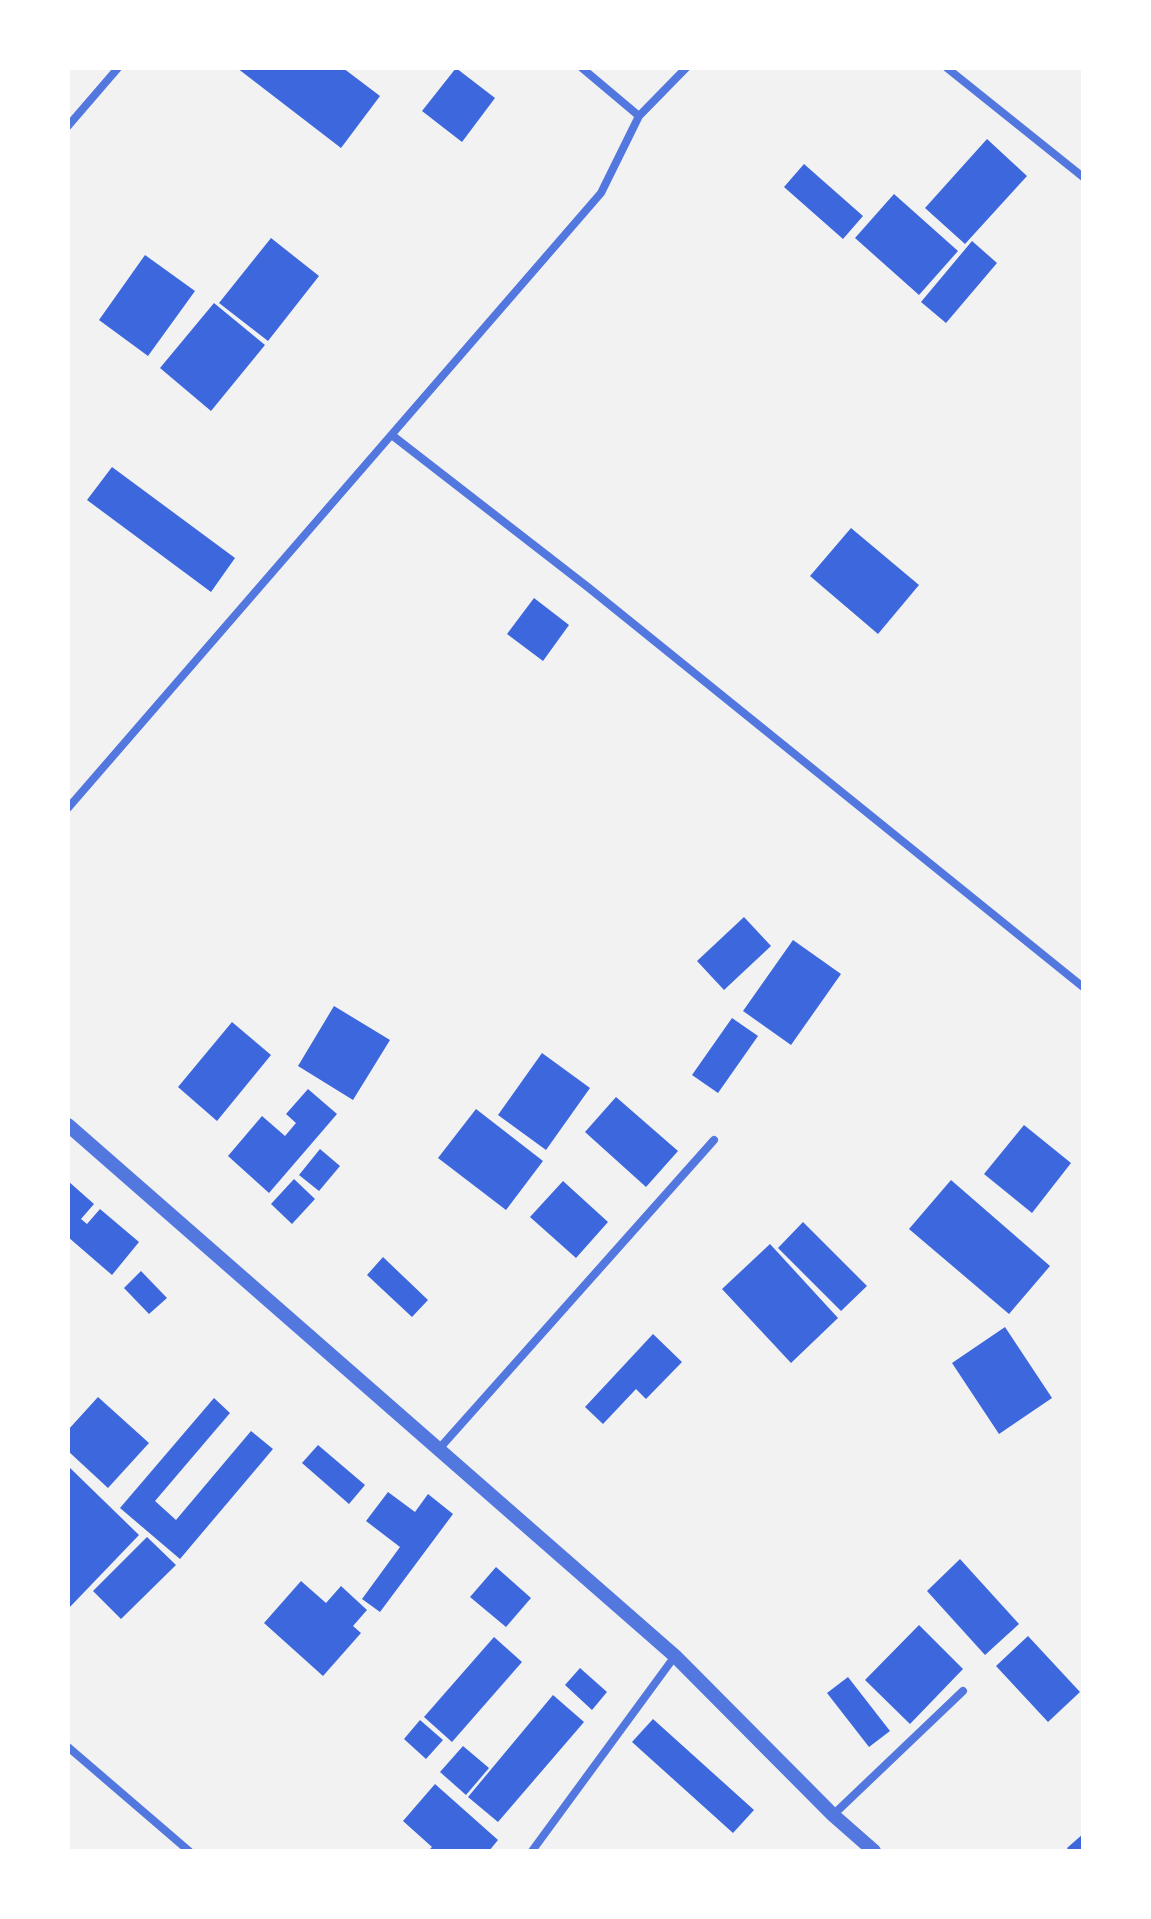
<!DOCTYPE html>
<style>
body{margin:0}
#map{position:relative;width:1151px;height:1919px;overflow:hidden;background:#f2f2f2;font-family:Commissioner,sans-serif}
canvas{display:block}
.frame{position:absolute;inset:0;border:70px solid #fff;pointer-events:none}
</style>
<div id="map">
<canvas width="1151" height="1919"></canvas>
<div class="frame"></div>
</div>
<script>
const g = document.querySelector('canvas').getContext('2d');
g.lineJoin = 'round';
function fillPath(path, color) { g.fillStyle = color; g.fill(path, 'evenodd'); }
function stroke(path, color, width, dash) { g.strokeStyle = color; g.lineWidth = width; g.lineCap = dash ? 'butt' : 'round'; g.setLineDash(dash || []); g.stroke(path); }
fillPath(new Path2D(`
 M 237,68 L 343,68 L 380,96 L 341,148 Z
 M 456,68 L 495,98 L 462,142 L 422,111 Z
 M 987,139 L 1027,176 L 965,244 L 925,208 Z
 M 804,164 L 863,216 L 843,239 L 784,187 Z
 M 894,194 L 958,251 L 919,295 L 855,238 Z
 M 271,238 L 319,276 L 268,341 L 219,303 Z
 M 972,241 L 997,263 L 946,323 L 921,302 Z
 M 145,255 L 195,291 L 148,356 L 99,320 Z
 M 214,303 L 265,345 L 211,411 L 160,368 Z
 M 112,467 L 235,558 L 211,592 L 87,500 Z
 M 851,528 L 919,585 L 878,634 L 810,576 Z
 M 534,598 L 569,625 L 543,661 L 507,634 Z
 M 744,917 L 771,946 L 724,990 L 697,961 Z
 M 793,940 L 841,974 L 791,1045 L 743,1011 Z
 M 334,1006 L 390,1040 L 353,1100 L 298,1066 Z
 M 732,1018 L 758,1036 L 718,1093 L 692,1075 Z
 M 232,1022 L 271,1055 L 217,1121 L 178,1087 Z
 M 542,1053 L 590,1088 L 546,1150 L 498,1115 Z
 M 308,1089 L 337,1114 L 269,1193 L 228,1156 L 262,1116 L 285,1136 L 296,1123 L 286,1114 Z
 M 616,1097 L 678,1151 L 646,1187 L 585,1132 Z
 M 476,1109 L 543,1161 L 506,1210 L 438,1158 Z
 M 1024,1125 L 1071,1163 L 1032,1213 L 984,1174 Z
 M 320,1149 L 340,1166 L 319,1191 L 299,1175 Z
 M 294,1179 L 315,1199 L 292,1224 L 271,1204 Z
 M 951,1180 L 1050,1266 L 1009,1314 L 909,1229 Z
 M 68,1181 L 94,1204 L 81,1219 L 87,1224 L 100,1209 L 139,1242 L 112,1275 L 68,1237 Z
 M 563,1181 L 608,1222 L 576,1258 L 530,1217 Z
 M 803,1222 L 867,1286 L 841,1311 L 778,1248 Z
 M 770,1244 L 838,1318 L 791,1363 L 722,1289 Z
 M 383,1257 L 428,1300 L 412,1317 L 367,1275 Z
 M 141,1271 L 167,1298 L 149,1314 L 124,1288 Z
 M 1005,1327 L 1052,1398 L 999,1434 L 952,1363 Z
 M 653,1334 L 682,1362 L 646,1399 L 636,1389 L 603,1424 L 585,1407 Z
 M 98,1397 L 149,1443 L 108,1488 L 68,1451 L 68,1430 Z
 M 214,1398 L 230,1413 L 155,1501 L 176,1520 L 251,1431 L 273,1449 L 180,1559 L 120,1508 Z
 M 318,1445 L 365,1485 L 349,1504 L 302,1463 Z
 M 68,1466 L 139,1535 L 68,1609 Z
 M 388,1492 L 415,1512 L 428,1494 L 453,1514 L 380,1612 L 362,1599 L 400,1547 L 366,1521 Z
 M 147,1537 L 176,1565 L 121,1619 L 93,1591 Z
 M 960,1559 L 1019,1624 L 985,1655 L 927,1591 Z
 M 496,1567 L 531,1598 L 506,1627 L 470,1597 Z
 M 301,1581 L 326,1603 L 341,1586 L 367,1610 L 353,1626 L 361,1633 L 323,1676 L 264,1623 Z
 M 919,1625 L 963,1669 L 910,1724 L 865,1680 Z
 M 1028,1636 L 1080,1692 L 1048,1722 L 996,1666 Z
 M 494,1637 L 522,1662 L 452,1742 L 424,1717 Z
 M 580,1668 L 607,1692 L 592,1710 L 565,1685 Z
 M 848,1677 L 890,1731 L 869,1747 L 827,1693 Z
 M 553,1695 L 584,1722 L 498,1822 L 468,1797 Z
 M 653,1719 L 754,1810 L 733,1833 L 632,1742 Z
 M 420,1720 L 443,1740 L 426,1759 L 404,1739 Z
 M 463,1746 L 489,1768 L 466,1795 L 440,1772 Z
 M 435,1784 L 498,1840 L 489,1851 L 428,1851 L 432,1847 L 403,1821 Z
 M 1083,1834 L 1083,1851 L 1069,1851 L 1067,1848 Z`), '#3d67dc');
stroke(new Path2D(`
 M 582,68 L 639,116
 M 947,68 L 1083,177
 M 68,126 L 118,68
 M 393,436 L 589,588 L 1083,987
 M 68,808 L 601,193 L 639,116 L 686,68
 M 438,1450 L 714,1140
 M 68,1747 L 189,1851
 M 833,1815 L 963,1691
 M 532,1851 L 675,1656`), '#5277de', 8);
stroke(new Path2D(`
 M 68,1125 L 675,1656 L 833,1815 L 874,1851`), '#5277de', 14);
</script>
